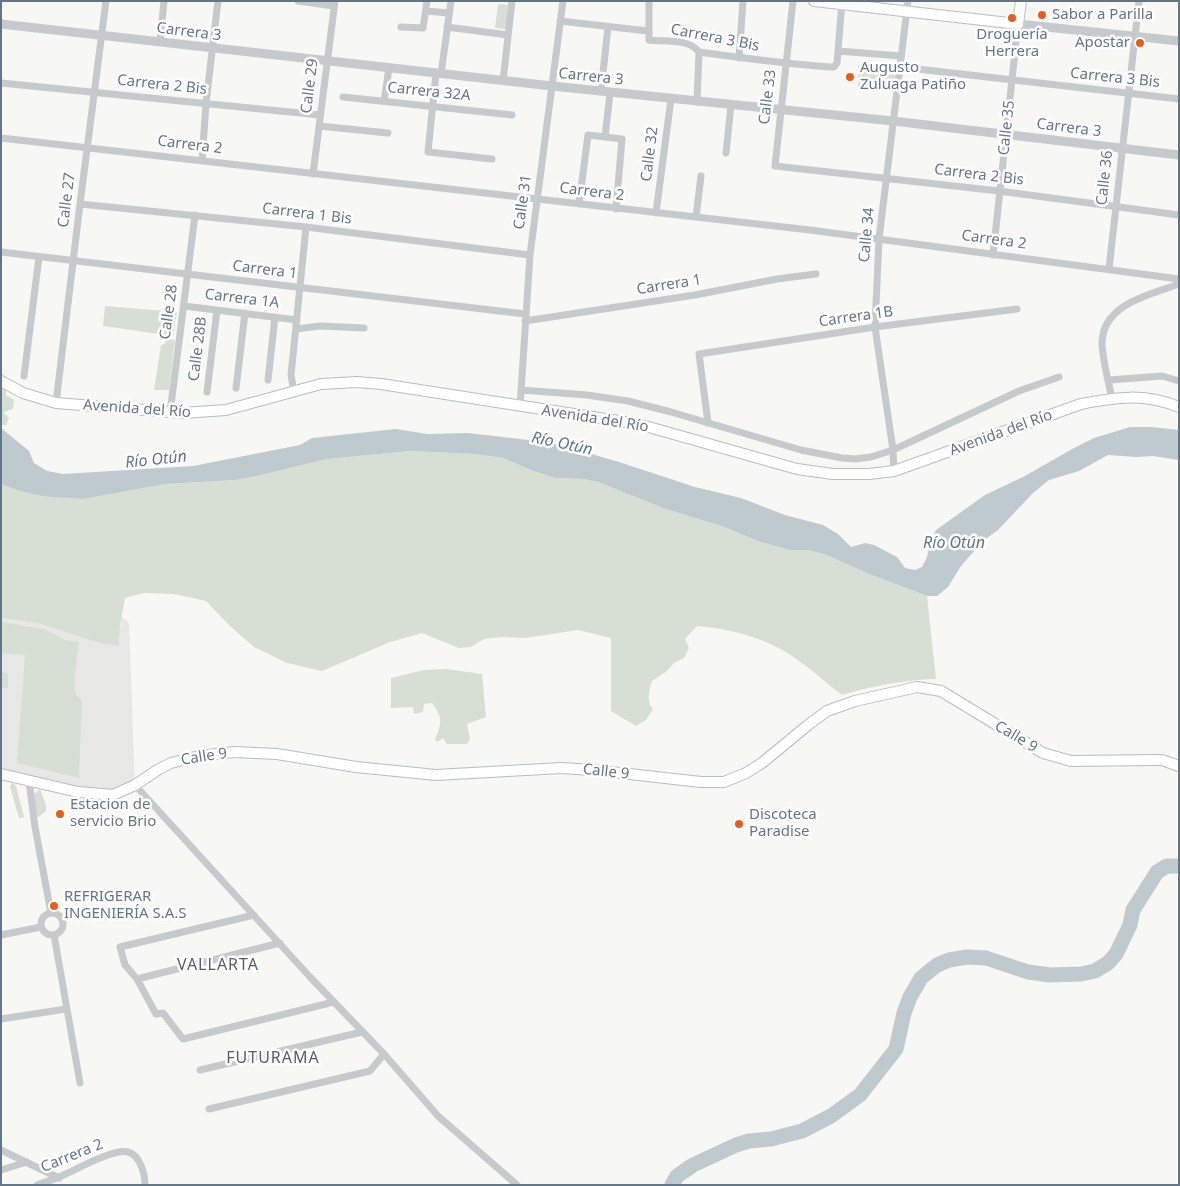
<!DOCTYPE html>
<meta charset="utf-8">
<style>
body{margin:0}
#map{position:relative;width:1180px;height:1186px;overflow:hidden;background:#f7f7f3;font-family:"Noto Sans",sans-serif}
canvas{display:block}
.frame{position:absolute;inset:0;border:2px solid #647586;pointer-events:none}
</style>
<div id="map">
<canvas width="1180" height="1186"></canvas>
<div class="frame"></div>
</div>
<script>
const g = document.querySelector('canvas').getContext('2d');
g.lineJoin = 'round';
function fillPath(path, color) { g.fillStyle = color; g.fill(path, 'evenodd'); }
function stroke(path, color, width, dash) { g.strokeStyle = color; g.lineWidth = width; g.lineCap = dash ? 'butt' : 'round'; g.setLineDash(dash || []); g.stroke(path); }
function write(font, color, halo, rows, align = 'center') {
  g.font = font + ' "Noto Sans",sans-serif'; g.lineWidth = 5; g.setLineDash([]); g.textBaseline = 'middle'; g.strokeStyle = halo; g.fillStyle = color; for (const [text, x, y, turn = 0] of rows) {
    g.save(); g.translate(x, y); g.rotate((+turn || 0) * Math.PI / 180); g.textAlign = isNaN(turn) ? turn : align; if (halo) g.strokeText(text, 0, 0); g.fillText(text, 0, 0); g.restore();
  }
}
fillPath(new Path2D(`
 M 121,616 L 129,623 L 135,785 L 113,795 L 1,774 L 1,618 L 41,624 L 119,646 Z`), '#e7e8e6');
fillPath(new Path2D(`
 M 498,4 L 508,5 L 506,29 L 495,28 Z
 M 858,65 L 896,71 L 893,91 L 858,87 Z
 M 105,306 L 177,312 L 173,336 L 103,326 Z
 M 166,339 L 175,340 L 169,390 L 154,390 L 161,345 L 165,344 Z
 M 1,387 L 6,390 L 6,395 L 14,400 L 13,409 L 3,412 L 9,418 L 6,425 L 1,425 Z
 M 411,451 L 474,454 L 503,458 L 533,471 L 555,478 L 584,479 L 598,482 L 663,508 L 724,527 L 760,542 L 790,550 L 807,550 L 824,554 L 869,574 L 927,596 L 936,679 C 903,680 873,686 842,695 C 827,684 814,671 799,661 C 770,639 733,629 697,626 L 685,639 L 689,648 L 684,658 L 674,663 L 667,671 L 652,681 C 649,691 646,701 653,709 L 646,720 L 636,726 L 611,711 L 611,638 L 578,630 L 525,638 L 501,637 L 484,639 L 471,647 L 459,648 L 422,633 L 390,642 L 322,671 L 287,663 L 254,647 L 230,626 L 206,601 L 174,594 L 144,593 L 125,598 L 120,625 L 119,646 L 100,643 L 41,624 L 1,618 L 1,484 L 17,490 L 83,499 L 166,484 L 236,480 L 257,476 L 327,459 Z
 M 1,622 L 44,629 L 65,640 L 79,642 C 78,653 72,687 76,694 C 76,695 81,700 82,700 L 79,778 L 17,763 L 25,655 L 1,653 Z
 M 446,669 L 482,674 L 486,717 L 467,724 L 470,739 L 467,744 L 447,744 L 443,738 L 437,742 L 435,739 C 442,723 443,718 432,703 L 424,704 L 423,712 L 414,714 L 413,707 L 391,708 L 391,678 L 424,670 Z
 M 1,672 L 8,673 L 8,688 L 1,688 Z
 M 12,782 L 16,786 L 24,817 L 19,818 L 10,787 Z
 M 40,789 L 46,805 L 46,811 L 39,817 L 36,816 L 34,794 Z`), '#d7dfd4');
fillPath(new Path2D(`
 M 1130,427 L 1151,427 L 1179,430 L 1179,460 L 1153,456 L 1136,457 L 1108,455 L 1079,471 L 1049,480 L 1033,493 L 998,530 L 983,541 L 961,566 L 948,587 L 937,596 L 927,596 L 869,574 L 824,554 L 807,550 L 790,550 L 760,542 L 724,527 L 663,508 L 598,482 L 584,479 L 555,478 L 533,471 L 503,458 L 474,454 L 411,451 L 327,459 L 257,476 L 236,480 L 166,484 L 83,499 L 42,496 L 17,490 L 1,484 L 1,428 L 29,451 L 34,463 L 47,471 L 63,474 L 193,466 L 300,445 L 312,438 L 396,429 L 427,434 L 468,433 L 546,442 L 561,445 L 619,462 L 695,487 L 741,498 L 785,515 L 823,525 L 838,534 L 851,547 L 865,543 L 874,545 L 897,557 L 905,568 L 915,570 L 922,567 L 927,557 L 930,543 L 936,530 L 985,495 L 1025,476 L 1072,449 L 1094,438 Z`), '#bfcacf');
stroke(new Path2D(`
 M 672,1185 L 677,1176 L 693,1165 L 736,1145 L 749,1141 L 771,1139 L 802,1131 L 831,1116 L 860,1095 L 896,1049 L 904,1013 L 910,997 L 921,978 L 937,965 L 949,960 L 967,957 L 986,958 L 1028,972 L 1050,975 L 1081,974 L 1095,971 L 1108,963 L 1116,954 L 1130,925 L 1133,910 L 1157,872 L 1167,866 L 1179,866`), '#bfcacf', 15);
const secondary = new Path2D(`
 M 814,1 L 1018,24 L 1021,1
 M 1,381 L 23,393 L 56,403 L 183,413 L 226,410 L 321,384 L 357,382 L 381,384 L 638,424 L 797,469 L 833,474 L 869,474 L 894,471 L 1081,404 C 1117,397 1144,393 1179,407
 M 1,774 L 78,792 L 113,795 L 135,785 L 159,769 L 171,763 L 199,756 L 234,752 L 277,754 L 356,767 L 436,775 L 561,768 L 593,770 L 701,782 L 724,782 L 746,773 L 762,763 L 808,725 L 827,711 L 855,701 L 917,687 L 941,691 L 1043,753 L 1071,761 L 1155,760 L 1162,760 L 1179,766`);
stroke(secondary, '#b8bdc2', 12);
stroke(new Path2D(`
 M 298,1 L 334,6
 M 649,1 L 649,40 C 664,42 689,38 699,52 C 743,58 786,64 831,67 L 834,67 L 837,63 L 842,2
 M 793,1 L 775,166 L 999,191 L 1179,215
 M 426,11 L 449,13
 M 560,21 L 648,31
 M 401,27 L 423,28 L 427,1
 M 447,27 L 508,35
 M 160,42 L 164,1
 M 838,51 L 901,56
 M 739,58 L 743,1
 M 900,67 L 1179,99
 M 436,73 L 428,152 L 492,159
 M 441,74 L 451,1
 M 503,81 L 512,1
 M 1,83 L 320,115
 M 601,91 L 608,27
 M 343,97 L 512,115
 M 384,101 L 389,68
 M 697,102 L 699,52
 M 319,126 L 388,133
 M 605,137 L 610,93
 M 1,138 L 810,230 L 1179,279
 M 726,153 L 731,105
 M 202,161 L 206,103 L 218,1
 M 313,174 L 335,1
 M 80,204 L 306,227 L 530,255
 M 579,204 L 588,135 L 622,139 L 616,209
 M 656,213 L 671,99
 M 696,217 L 701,176
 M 1,252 L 525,314
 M 993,255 L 1018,24
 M 1109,269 L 1139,1
 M 184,306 L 297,320
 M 525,321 L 695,295 L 777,279 L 816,274
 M 296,329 L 320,326 L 364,328
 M 24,376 L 39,257
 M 268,380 L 275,317
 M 1109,380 L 1162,376 L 1179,381
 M 236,388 L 245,313
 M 521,390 L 587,395 L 628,401 L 671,412 L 801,450 L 842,458 L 855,459 L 871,457 L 893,450 L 1019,391 L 1059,377
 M 207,392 L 217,310
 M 294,392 L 291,375 L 306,227
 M 1112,398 C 1108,381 1103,361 1102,344 C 1102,304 1149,295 1179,284
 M 56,403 L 80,204 L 106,1
 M 520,407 L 530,255 L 563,1
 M 170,413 L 195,215
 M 708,423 L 699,354 L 875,327 L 1017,309
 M 894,471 L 893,450 L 875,327 L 879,239 L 908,1
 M 29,781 L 35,827 L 51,913
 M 135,785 L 310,977 L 384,1054 L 438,1116 L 517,1185
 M41 924a11 11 0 1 1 22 0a11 11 0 1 1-22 0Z
 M 254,915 L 120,947 L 125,965 L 137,979 L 156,1014 L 163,1013 L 183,1039 L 334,1002
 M 1,935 L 41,927
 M 54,935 L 80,1083
 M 137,979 L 280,943
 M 1,1019 L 66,1009
 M 200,1070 L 362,1032
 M 209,1109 L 370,1071 L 384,1054
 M 1,1150 L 59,1178
 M 1,1170 L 27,1162
 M 37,1185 C 45,1182 52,1180 59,1177 C 74,1171 113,1148 128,1152 C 140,1155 145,1174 145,1185`), '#c6cacd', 7);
stroke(new Path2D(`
 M 1,24 L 552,86 L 893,121 L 1179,155
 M 1018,24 L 1179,41`), '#c6cacd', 9);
stroke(secondary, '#fff', 10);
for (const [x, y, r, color] of [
 [1042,15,5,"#ed5a1d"],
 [1012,18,5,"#ed5a1d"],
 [1140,43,5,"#ed5a1d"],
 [850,77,5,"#ed5a1d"],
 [60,814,5,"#ed5a1d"],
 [739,824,5,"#ed5a1d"],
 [54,906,5,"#ed5a1d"]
]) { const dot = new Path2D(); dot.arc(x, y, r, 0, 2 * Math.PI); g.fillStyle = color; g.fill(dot); stroke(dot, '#fff', 2); }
write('15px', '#647586', '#fff', [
 ["Sabor a Parilla",1052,15],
 ["Droguería",1012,35,"center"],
 ["Herrera",1012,52,"center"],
 ["Apostar",1130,43,"right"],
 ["Augusto",860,68],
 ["Zuluaga Patiño",860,85],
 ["Estacion de",70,805],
 ["servicio Brio",70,822],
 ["Discoteca",749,815],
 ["Paradise",749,832],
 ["REFRIGERAR",64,897],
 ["INGENIERÍA S.A.S",64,914]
], 'left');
write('15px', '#647586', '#fff', [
 ["Carrera 3",189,32,7],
 ["Carrera 3 Bis",715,38,11],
 ["Carrera 3",591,77,6],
 ["Carrera 3 Bis",1115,78,6],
 ["Carrera 2 Bis",162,85,6],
 ["Calle 29",310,86,-83],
 ["Carrera 32A",429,92,6],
 ["Calle 33",768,97,-83],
 ["Calle 35",1007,128,-84],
 ["Carrera 3",1069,128,7],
 ["Carrera 2",190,145,7],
 ["Calle 32",650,154,-83],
 ["Carrera 2 Bis",979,175,7],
 ["Calle 36",1105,178,-84],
 ["Carrera 2",592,192,7],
 ["Calle 27",67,200,-83],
 ["Calle 31",523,202,-82],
 ["Carrera 1 Bis",307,214,7],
 ["Calle 34",867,235,-85],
 ["Carrera 2",994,240,8],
 ["Carrera 1",265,270,7],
 ["Carrera 1",669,285,-9],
 ["Carrera 1A",242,299,7],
 ["Calle 28",169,312,-82],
 ["Carrera 1B",856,317,-8],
 ["Calle 28B",198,349,-83],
 ["Avenida del Río",137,409,4],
 ["Avenida del Río",595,419,9],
 ["Avenida del Río",1001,433,-20],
 ["Calle 9",1016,737,31],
 ["Calle 9",204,757,-9],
 ["Calle 9",606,772,6],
 ["Carrera 2",72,1156,-22]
]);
write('italic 16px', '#5f7783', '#fff', [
 ["Río Otún",562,444,12],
 ["Río Otún",156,460,-6],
 ["Río Otún",954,543]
]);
g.letterSpacing = '1px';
write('16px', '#525e6b', '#fff', [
 ["VALLARTA",218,965],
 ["FUTURAMA",273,1058]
]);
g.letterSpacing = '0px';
</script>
